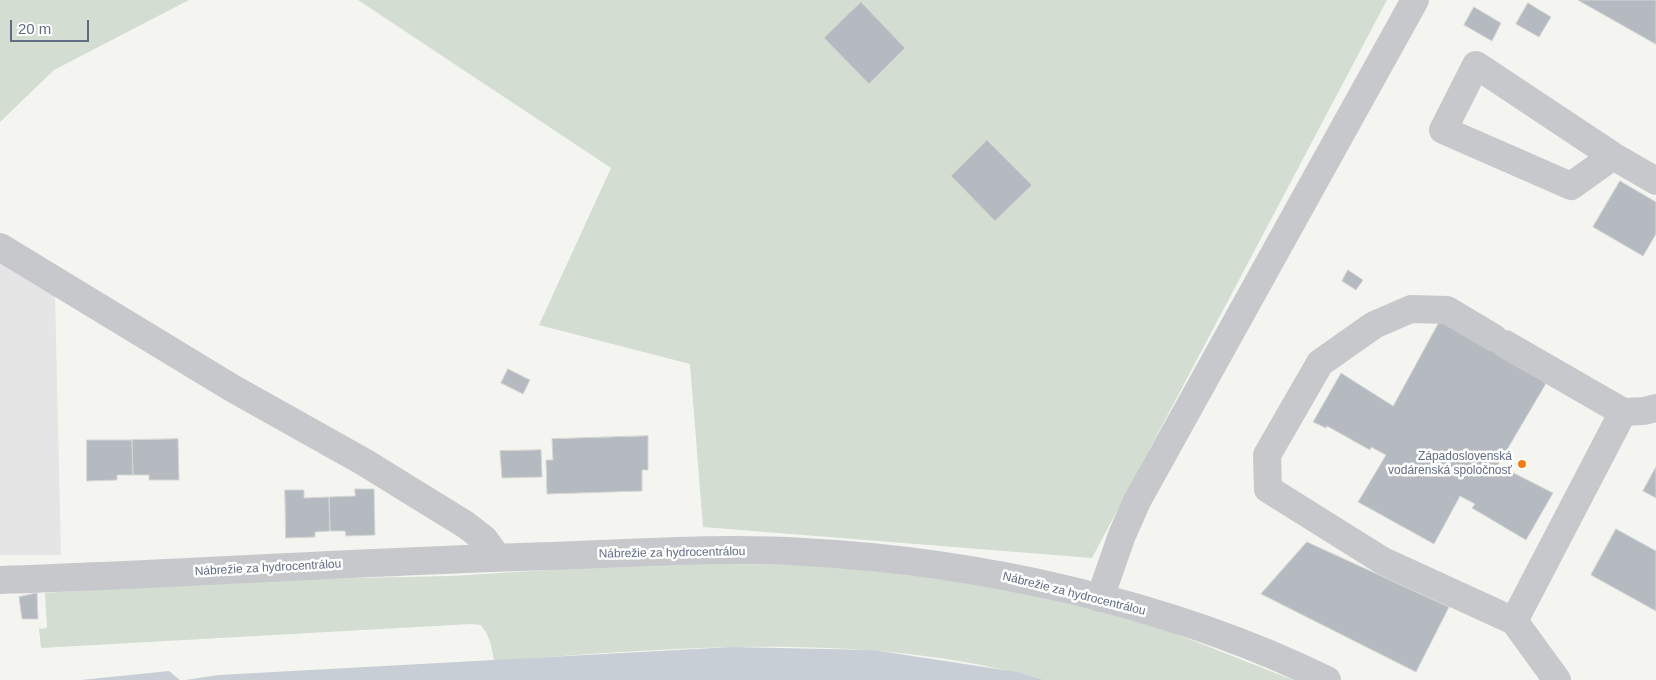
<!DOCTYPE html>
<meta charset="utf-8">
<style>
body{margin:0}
#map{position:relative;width:1656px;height:680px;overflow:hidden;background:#f4f5f0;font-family:Helvetica,sans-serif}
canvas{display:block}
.scale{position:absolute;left:10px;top:20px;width:79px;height:22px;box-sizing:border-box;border:2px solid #606c84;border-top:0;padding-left:6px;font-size:15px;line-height:18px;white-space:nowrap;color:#606c84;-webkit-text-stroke:4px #fff;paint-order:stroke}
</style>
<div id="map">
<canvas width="1656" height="680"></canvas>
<div class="scale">20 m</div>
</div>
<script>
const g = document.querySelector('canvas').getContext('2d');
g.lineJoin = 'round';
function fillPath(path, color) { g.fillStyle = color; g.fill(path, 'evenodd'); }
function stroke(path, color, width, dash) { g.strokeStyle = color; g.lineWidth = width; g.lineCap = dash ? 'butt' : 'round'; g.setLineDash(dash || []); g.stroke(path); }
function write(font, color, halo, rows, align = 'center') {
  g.font = font + ' Helvetica,sans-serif'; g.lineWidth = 5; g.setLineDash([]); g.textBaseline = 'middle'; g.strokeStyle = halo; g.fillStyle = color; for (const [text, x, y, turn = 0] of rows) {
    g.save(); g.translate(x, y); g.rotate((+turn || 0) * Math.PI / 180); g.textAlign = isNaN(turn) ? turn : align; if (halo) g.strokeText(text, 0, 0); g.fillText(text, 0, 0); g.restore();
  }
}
fillPath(new Path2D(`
 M 0,261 L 55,294 L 61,555 L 0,555 Z`), '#e4e5e4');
fillPath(new Path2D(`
 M 0,0 L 189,0 L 54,70 L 0,122 Z
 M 358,0 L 1387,0 L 1092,558 L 703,527 L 690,364 L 539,325 L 611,168 Z
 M 665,563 L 844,566 L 999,587 L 1151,624 L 1293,680 L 1044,680 C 865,630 677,648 494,661 C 492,648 490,636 481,625 L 471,624 L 41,648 L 39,629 L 47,628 L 45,593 L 218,581 L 451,576 Z`), '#d3ddd1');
fillPath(new Path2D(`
 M 732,647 L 873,650 L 1017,672 L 1044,680 L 185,680 L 219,675 Z
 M 169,671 L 180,680 L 81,680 Z`), '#c8ced5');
const building = new Path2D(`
 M 1578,0 L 1656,0 L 1656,44 Z
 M 861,2 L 905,48 L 869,84 L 824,38 Z
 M 1528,3 L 1551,17 L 1539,37 L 1516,24 Z
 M 1474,7 L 1501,23 L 1492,41 L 1464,25 Z
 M 987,140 L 1032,185 L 995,221 L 951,176 Z
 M 1620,181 L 1656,202 L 1656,234 L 1643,256 L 1593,227 Z
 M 1348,270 L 1363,280 L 1356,290 L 1342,281 Z
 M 1441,319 L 1548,380 L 1498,465 L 1553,493 L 1526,540 L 1472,508 L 1475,504 L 1460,496 L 1434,544 L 1358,502 L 1386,455 L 1371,447 L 1370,450 L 1327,426 L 1326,428 L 1313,422 L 1341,373 L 1393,406 Z
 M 508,369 L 530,380 L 523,394 L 501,383 Z
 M 648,436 L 648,470 L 642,470 L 642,491 L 547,494 L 546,460 L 553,460 L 552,439 Z
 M 178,439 L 179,480 L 149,480 L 149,475 L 133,475 L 132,440 Z
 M 87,440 L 132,440 L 133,475 L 117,475 L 117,480 L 87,481 Z
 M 541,450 L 542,477 L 502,478 L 500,451 Z
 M 1656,467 L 1656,498 L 1643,491 Z
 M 355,489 L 374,489 L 375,535 L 346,536 L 345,531 L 330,531 L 329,497 L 355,496 Z
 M 285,490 L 304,490 L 304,498 L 329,497 L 330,531 L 315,532 L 315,537 L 286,538 Z
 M 1616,529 L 1656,551 L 1656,611 L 1591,575 Z
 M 1307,542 L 1449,607 L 1416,672 L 1261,594 Z
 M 37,593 L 38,619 L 22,619 L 19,597 Z`);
fillPath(building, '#b5bac0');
stroke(building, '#d5d6d3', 1);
stroke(new Path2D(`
 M 1613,156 L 1571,186 L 1443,130 L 1476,65 L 1613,156 L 1656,181
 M 0,247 L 232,388 L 364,462 L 466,525 L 484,539 L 497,557
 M 1494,338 L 1447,310 L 1411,309 L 1374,325 L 1320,363 L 1267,455 L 1268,489 L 1383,561 L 1514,621
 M 1505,344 L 1623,412
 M 0,580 C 185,574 369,561 554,556 C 637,553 721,547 804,552 C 978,561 1170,603 1327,680
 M 1100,598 L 1122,535 L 1137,501 L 1415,0
 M 1557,680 L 1514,621 L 1623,412 L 1644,411 L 1656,408`), '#c6c8cc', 28);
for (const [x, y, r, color] of [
 [1522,464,5,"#f67b0f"]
]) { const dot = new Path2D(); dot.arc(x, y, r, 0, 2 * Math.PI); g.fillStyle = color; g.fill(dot); stroke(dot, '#fff', 2); }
write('12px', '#606c84', '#fff', [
 ["Západoslovenská",1512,457],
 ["vodárenská spoločnosť",1512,471]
], 'right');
write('12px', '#606c84', '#fff', [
 ["Nábrežie za hydrocentrálou",672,553,-1],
 ["Nábrežie za hydrocentrálou",268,568,-3],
 ["Nábrežie za hydrocentrálou",1074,594,14]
]);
</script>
